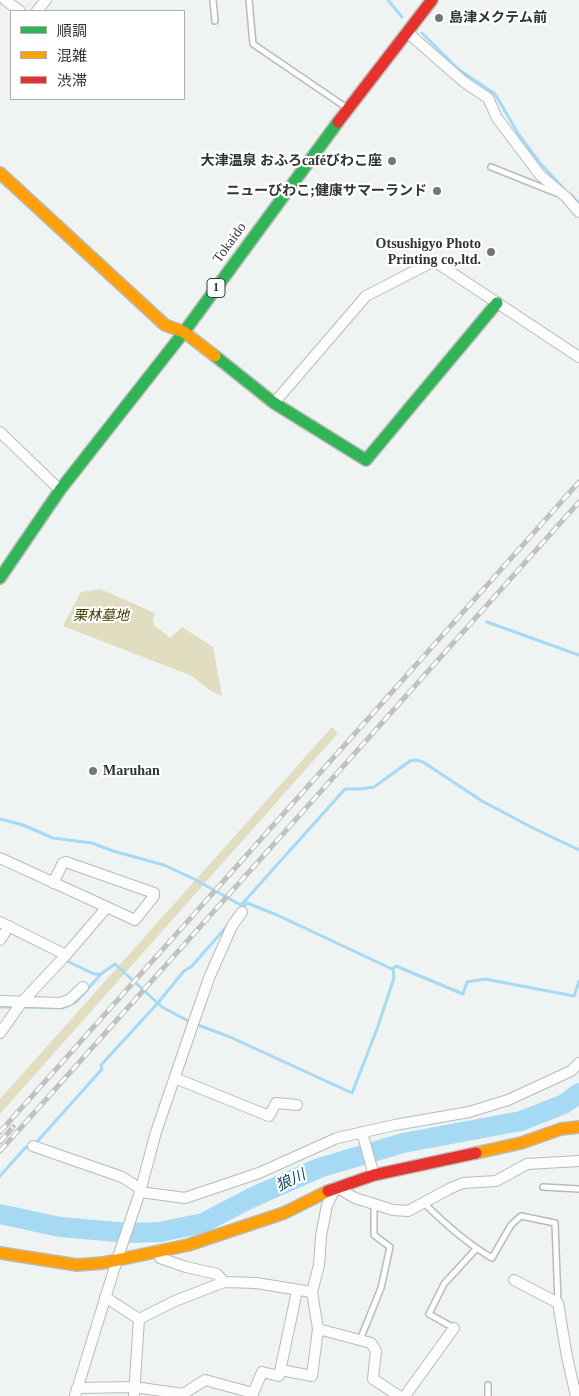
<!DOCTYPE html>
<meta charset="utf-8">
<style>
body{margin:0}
#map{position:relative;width:579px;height:1396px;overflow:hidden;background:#eff4f2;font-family:"Times New Roman","Noto Sans JP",serif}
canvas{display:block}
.legend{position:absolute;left:10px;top:10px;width:175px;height:90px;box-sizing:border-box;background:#fff;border:1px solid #adaead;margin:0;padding:6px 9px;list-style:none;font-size:15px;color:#323433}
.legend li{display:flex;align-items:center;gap:10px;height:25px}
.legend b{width:25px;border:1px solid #adaead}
</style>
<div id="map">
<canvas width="579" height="1396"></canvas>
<ul class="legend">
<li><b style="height:6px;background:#30b455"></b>順調</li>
<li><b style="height:6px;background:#ff9f0a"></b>混雑</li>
<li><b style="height:6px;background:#e5322d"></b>渋滞</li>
</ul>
</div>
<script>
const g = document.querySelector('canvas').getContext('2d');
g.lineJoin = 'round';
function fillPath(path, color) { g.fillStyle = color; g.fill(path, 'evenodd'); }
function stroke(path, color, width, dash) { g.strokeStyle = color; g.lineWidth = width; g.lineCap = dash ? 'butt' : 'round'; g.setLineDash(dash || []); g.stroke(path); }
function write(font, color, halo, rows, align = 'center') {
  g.font = font + ' "Times New Roman","Noto Sans JP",serif'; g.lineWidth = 4.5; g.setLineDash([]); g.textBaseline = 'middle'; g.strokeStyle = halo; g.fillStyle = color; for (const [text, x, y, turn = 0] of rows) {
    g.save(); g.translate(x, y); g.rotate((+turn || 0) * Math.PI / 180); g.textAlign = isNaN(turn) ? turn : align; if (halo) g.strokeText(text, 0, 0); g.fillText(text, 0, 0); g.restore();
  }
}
fillPath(new Path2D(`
 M 100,589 L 155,613 L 153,621 L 154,625 L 170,638 L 182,627 L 213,647 L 222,696 L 211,691 L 192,676 L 63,626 L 81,592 Z
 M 332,727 L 338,733 L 0,1114 L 0,1099 Z`), '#e0ddc0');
stroke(new Path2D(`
 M 388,0 L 402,17
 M 422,33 L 458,69 L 495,94 L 519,135 L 540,163 L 565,190
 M 570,194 L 579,203
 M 487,622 L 579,655
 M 0,819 L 23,825 L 53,838 L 92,843 L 113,851 L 164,865 L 194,879 L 241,905 L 345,789 L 361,789 L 374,787 L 410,761 L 416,760 L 423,762 L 482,801 L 533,828 L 579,850
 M 242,909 L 247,903 L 277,915 L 392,969 L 396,966 L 463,994 L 467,982 L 485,979 L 574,996 L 579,981
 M 65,960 L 94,974 L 101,974
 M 0,1007 L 14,1007
 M 21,1007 L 62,1008 L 76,1002 L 101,974 L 115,964 L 162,1007 L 190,1022 L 230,1037 L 352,1093 L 377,1029 L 394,978 L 393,969
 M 0,1176 L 25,1148 L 35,1144 L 102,1069 L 101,1065 L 157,1004 L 184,971 L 191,967 L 228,925`), '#a6d9f4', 3);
stroke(new Path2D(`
 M 0,1214 L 60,1227 L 129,1233 L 160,1232 L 203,1223 L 251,1198 L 319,1168 L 403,1143 L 521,1121 L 564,1104 L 579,1093`), '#a6d9f4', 20);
const lane = new Path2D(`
 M 213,0 L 215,21
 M 249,0 L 253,44 L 344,106
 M 491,167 L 556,193
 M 543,1187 L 579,1189
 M 424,1203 C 445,1224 466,1243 492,1258 L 511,1225 L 521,1216 L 555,1223 L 558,1303
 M 454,1328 L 429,1314 L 444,1284 L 476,1249
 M 360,1340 L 381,1288 L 390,1247 L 374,1235 L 374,1203
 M 488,1396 L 488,1385`);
const street = new Path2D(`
 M 5,0 L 20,11
 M 37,11 L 46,0
 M 407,32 L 464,82 L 488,98 L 497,118 L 540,175 L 566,197 L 579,212
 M 274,403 L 366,296 L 434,261 L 579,357
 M 0,432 L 60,490
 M 0,858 L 135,920 L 154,896 L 154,893 L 66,862 L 63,863 L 53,883
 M 0,922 L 66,955
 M 0,940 L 9,926
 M 0,1001 L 60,1003 L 69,1000 L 83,987
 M 0,1033 L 22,1002 L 66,955 L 107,907
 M 175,1078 L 269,1116 L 276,1103 L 297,1105
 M 362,1132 L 373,1172
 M 33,1146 L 122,1177 L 141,1189
 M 140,1192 L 185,1198 L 259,1173 L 337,1138 L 395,1125 L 469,1112 L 508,1100 L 571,1071 L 579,1063
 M 159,1250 L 160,1258 L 186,1267 L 217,1274 L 224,1282
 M 514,1280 L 558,1303 L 567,1357 L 576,1396
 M 105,1297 L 139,1319
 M 139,1319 L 175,1301 L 224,1282 L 256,1283 L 312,1292
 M 318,1329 L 371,1343 L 376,1351 L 373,1379 L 399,1396
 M 281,1370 L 312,1376 L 318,1329 L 312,1292 L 319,1265 L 321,1236 L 327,1205 L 336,1187 L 355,1198 L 393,1210 L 408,1211 L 451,1188 L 463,1183 L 496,1181 L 527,1164 L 579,1161
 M 77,1388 L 134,1387 L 183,1394 L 205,1380 L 253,1393
 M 75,1396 L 117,1260 L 140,1192 L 156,1132 L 193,1024 L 209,978 L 232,926 L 242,912
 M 134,1396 L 139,1319
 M 252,1396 L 262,1372 L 279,1376 L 297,1291
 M 405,1396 L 454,1328`);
const fast = new Path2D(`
 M 215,356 L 274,403 L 366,460 L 497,303
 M 0,578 L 60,490 L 184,332 L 338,122`);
const slow = new Path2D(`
 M 0,173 L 165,325 L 184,332 L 215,356
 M 476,1153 L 521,1143 L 561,1129 L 579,1127
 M 0,1253 L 77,1265 L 103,1263 L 188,1245 L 284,1213 L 328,1191`);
const jam = new Path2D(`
 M 338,122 L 432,0
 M 328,1191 L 374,1175 L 476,1153`);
stroke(lane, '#b8bbba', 8);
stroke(street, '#b8bbba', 12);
stroke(fast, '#b8bbba', 14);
stroke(slow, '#b8bbba', 14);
stroke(jam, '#b8bbba', 14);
stroke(lane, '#fdfdfd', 5);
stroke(street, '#fdfdfd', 10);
stroke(fast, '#30b455', 11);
stroke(slow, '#ff9f0a', 11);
stroke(jam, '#e5322d', 11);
const rail = new Path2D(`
 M 0,1132 L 579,482
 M 0,1142 L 13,1127
 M 0,1151 L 579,502`);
stroke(rail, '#c0c2c2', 5);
stroke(rail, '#fff', 3, [9]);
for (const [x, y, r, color] of [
 [439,18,5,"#747776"],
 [392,161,5,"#747776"],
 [437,191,5,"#747776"],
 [491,252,5,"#747776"],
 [93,771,5,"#747776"]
]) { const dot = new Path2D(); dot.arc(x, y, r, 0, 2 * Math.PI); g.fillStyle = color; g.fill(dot); stroke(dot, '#fff', 2); }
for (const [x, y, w] of [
 [216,288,18]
]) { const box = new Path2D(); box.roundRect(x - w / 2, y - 9.5, w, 19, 4); g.fillStyle = '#fff'; g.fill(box); stroke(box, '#323433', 1); }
write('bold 12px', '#323433', null, [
 ["1",216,288]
]);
write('bold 14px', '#323433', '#fff', [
 ["島津メクテム前",449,18,"left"],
 ["大津温泉 おふろcaféびわこ座",382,161],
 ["ニューびわこ;健康サマーランド",427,191],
 ["Otsushigyo Photo",481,244],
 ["Printing co,.ltd.",481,260],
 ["Maruhan",103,771,"left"]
], 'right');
write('14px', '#323433', '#fff', [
 ["Tokaido",230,243,-54]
]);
write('italic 14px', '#433b01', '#fff', [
 ["栗林墓地",101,616]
]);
write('italic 15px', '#0f4863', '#fff', [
 ["狼川",291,1181,-25]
]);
</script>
